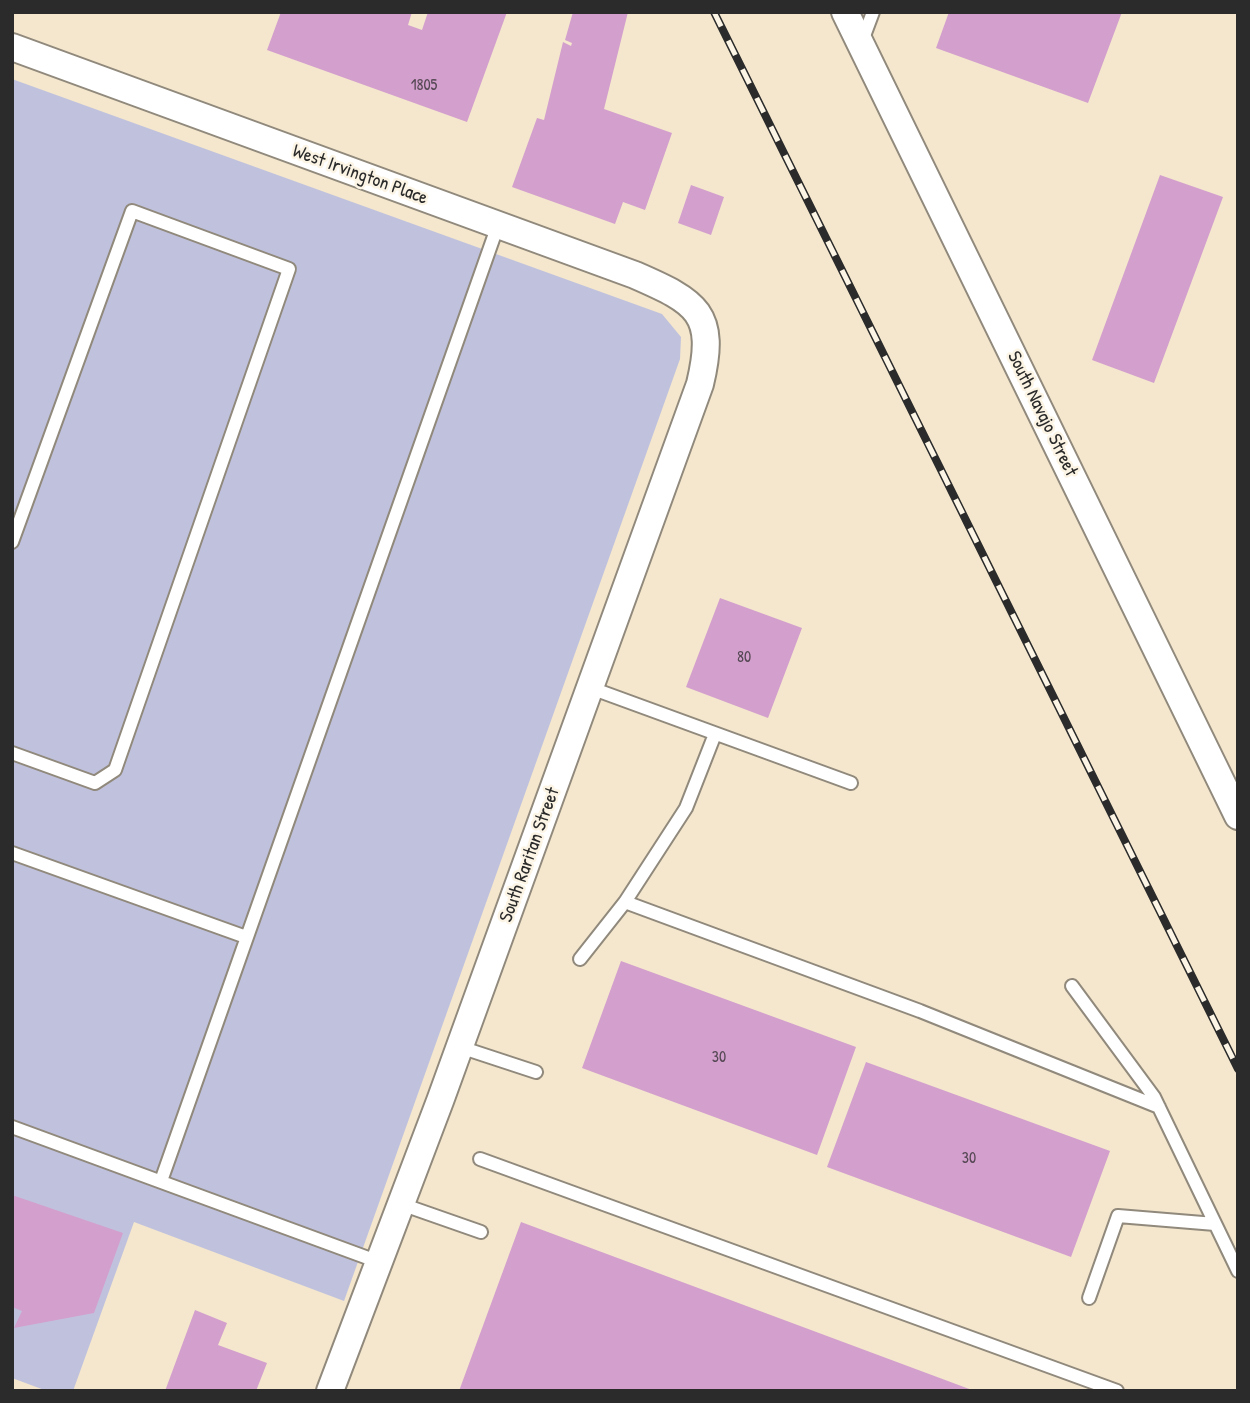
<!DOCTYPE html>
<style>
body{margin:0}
#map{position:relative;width:1250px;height:1403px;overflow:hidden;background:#f4e7cd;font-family:"Patrick Hand",sans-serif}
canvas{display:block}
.frame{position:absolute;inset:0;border:14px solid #2b2b2b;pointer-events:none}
</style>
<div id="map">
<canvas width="1250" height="1403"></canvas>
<div class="frame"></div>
</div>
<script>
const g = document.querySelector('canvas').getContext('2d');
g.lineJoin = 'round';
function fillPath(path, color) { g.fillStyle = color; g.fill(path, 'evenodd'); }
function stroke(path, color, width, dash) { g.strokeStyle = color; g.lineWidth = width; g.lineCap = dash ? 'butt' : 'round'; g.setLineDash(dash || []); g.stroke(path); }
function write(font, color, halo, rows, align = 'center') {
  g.font = font + ' "Patrick Hand",sans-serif'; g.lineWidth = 5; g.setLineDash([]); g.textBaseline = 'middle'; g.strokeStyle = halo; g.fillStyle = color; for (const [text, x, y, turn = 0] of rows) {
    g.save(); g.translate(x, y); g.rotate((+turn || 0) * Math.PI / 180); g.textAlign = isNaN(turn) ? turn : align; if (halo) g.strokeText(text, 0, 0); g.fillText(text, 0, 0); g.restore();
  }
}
fillPath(new Path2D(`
 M 12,79 L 662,314 L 681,337 L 680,359 L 344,1301 L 134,1222 L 73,1391 L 47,1391 L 12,1378 Z`), '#c0c2dd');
fillPath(new Path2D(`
 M 281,12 L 412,12 L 408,25 L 422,30 L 428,12 L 507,12 L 467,122 L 267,50 Z
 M 573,12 L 628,12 L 604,109 L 672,133 L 645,210 L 623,202 L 615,224 L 512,187 L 537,118 L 544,120 L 563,42 L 571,46 L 572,43 L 565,40 Z
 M 949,12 L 1122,12 L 1088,103 L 936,48 Z
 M 1160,175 L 1223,197 L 1154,383 L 1092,360 Z
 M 691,185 L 724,197 L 711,235 L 678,223 Z
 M 720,598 L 802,628 L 768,718 L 686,687 Z
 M 621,961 L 856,1047 L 817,1155 L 582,1068 Z
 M 866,1062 L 1110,1151 L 1071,1257 L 827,1167 Z
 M 12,1195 L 123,1233 L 94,1313 L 14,1328 L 22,1311 L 12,1307 Z
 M 521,1222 L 972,1390 L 972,1391 L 459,1391 Z
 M 195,1310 L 227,1323 L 218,1345 L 267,1363 L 256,1391 L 165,1391 Z`), '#d39fcd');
const lane = new Path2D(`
 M 861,44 L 873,12
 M 12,542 L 132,211 L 289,269 L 115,770 L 95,783 L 12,753
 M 591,688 L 851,783
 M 12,853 L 246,937
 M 625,902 L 920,1011 L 1159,1107
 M 580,959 L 625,902 L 686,808 L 715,734
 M 1072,986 L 1154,1097 L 1238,1271
 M 460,1047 L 536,1072
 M 12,1127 L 379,1262
 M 480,1159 L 1117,1391
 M 161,1181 L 498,225
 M 401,1204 L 481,1232
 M 1089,1298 L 1118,1216 L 1215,1224`);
const street = new Path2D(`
 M 845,12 L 1238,816
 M 12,47 L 635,275 C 697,302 717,313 700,384 L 440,1101 L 330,1391`);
stroke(lane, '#90897c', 16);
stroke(street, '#90897c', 30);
stroke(lane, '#fff', 12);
stroke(street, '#fff', 26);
const rail = new Path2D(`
 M 714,12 L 1238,1069`);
stroke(rail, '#2b2b2b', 8);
stroke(rail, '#fcf5e5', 5, [16]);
write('16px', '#554854', null, [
 ["1805",424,86],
 ["80",744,658],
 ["30",719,1058],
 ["30",969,1159]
]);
write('19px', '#2b2b2b', '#fcf5e5', [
 ["West Irvington Place",360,175,20],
 ["South Navajo Street",1042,414,64],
 ["South Raritan Street",530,855,-70]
]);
</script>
